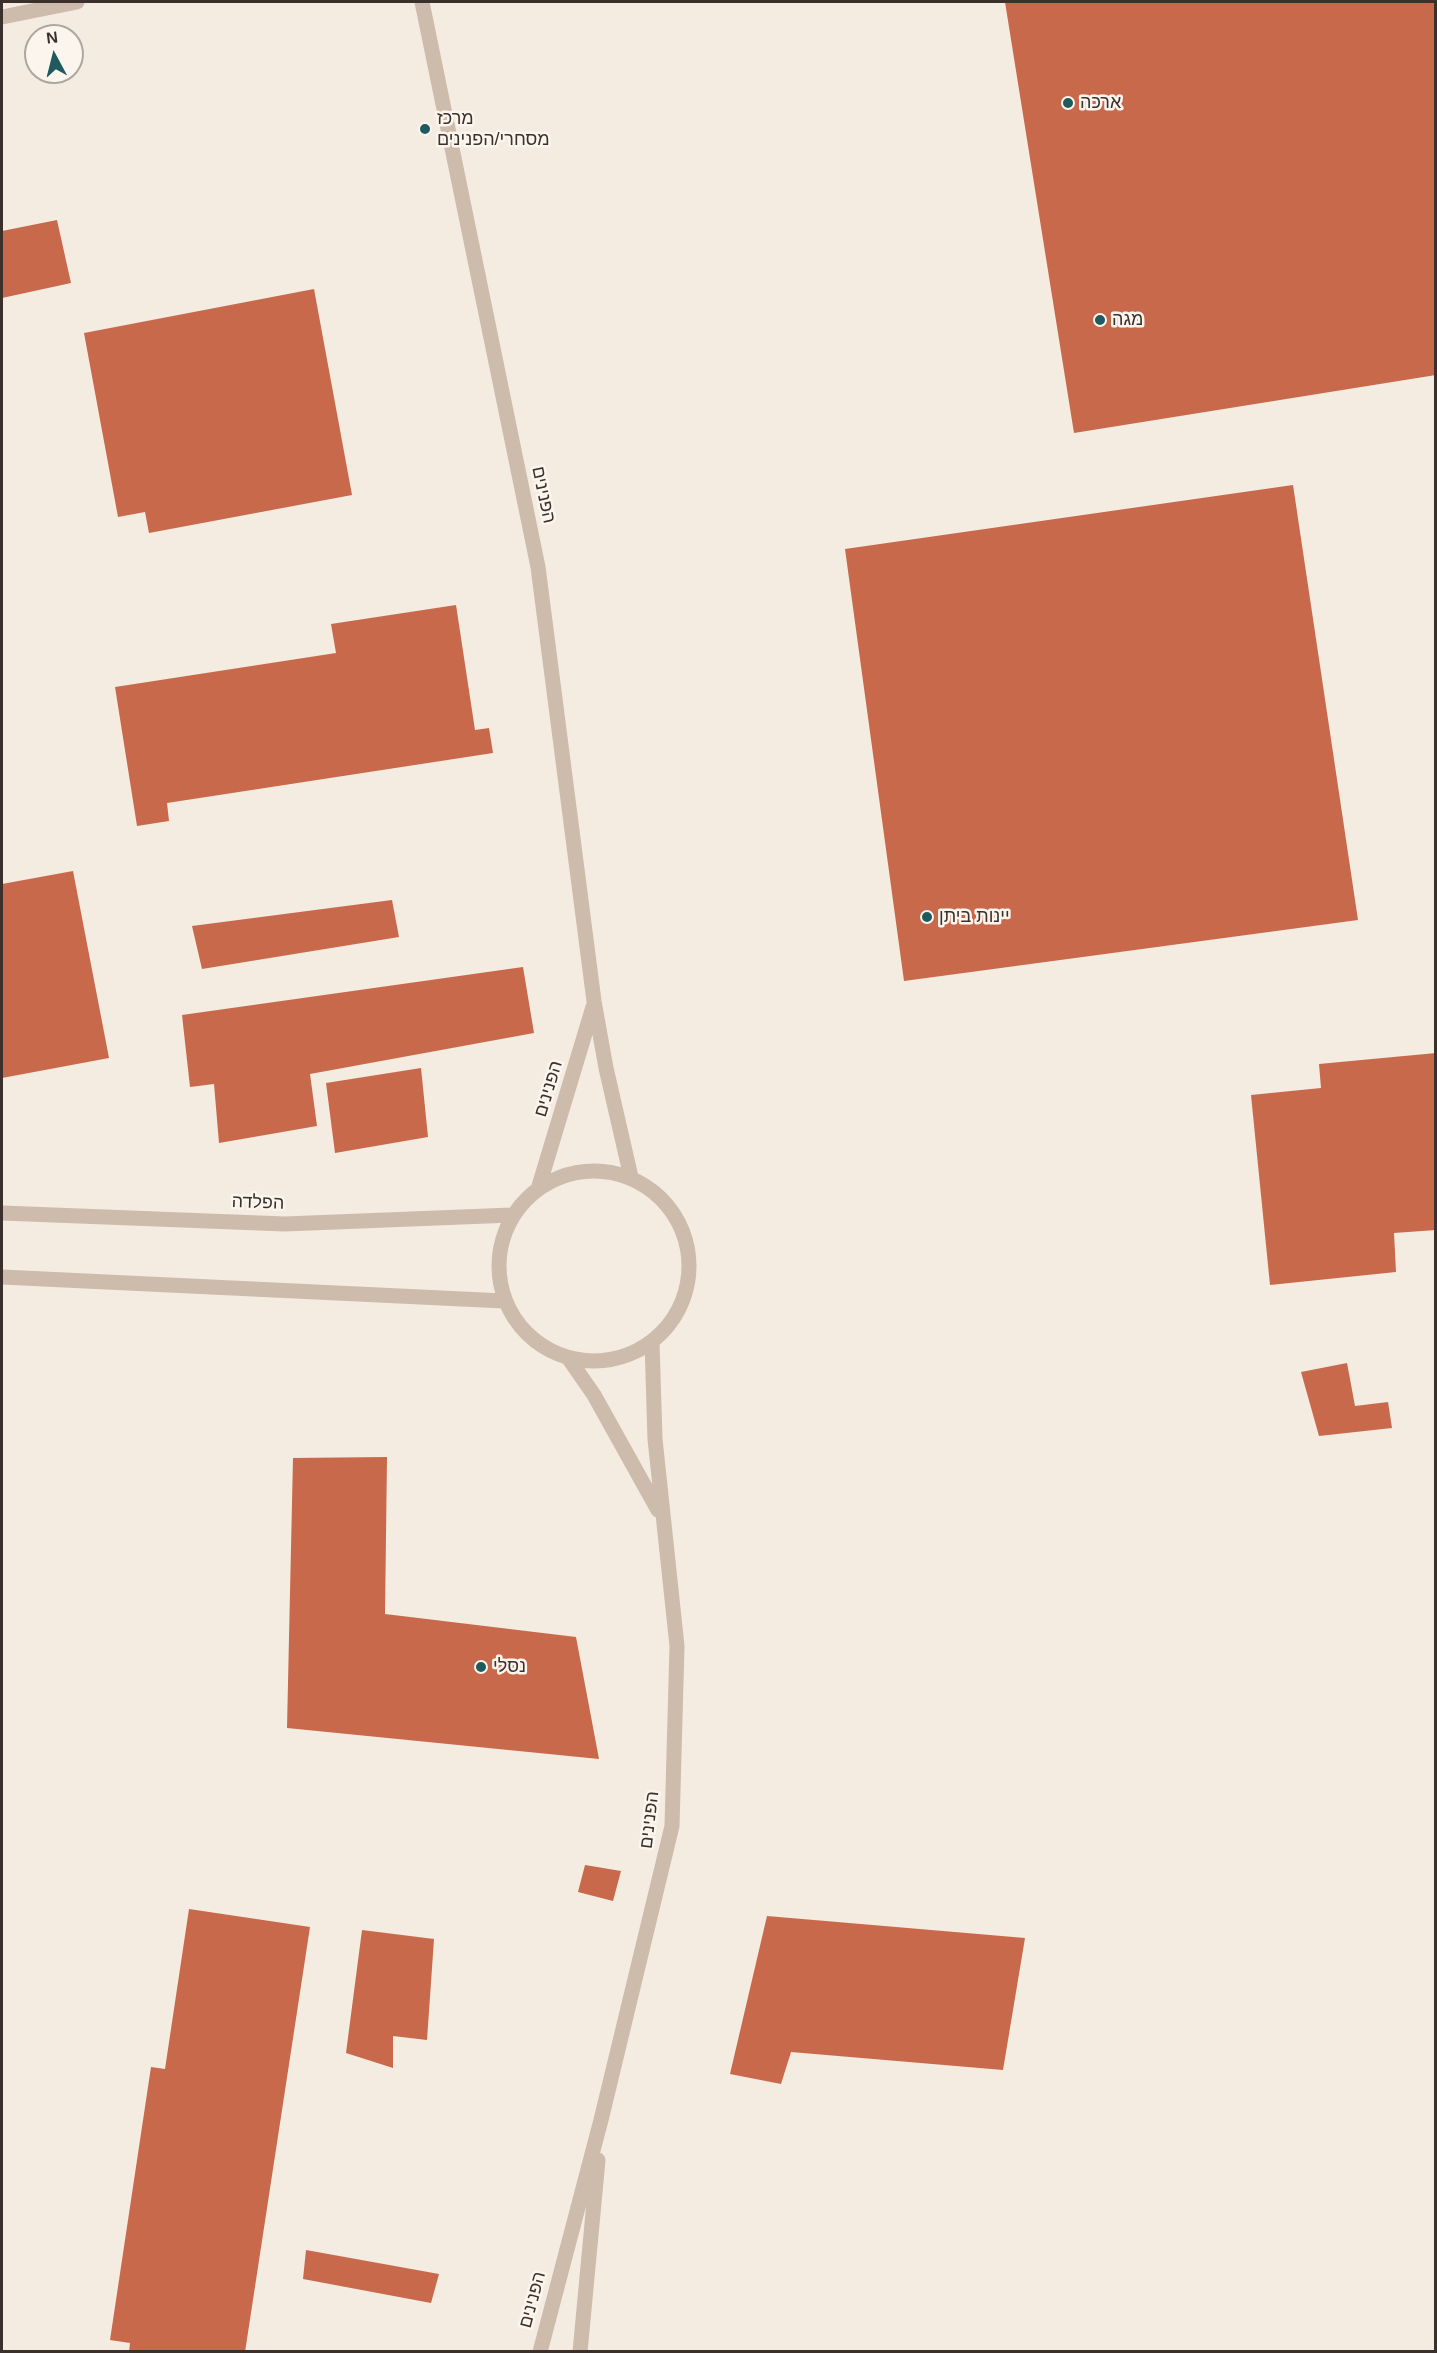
<!DOCTYPE html>
<meta charset="utf-8">
<style>
body{margin:0}
#map{position:relative;width:1437px;height:2353px;overflow:hidden;background:#f4ebe1;font-family:Helvetica,sans-serif}
canvas{display:block}
.frame{position:absolute;inset:0;border:3px solid #3b302b;pointer-events:none}
.north{position:absolute;left:24px;top:24px;width:60px;height:60px;box-sizing:border-box;background:#fbf5ee;border:2px solid #aea6a0;border-radius:50%;rotate:353deg;font-size:16px;font-weight:700;line-height:24px;text-align:center;color:#3b302b}
.north::after{content:'';display:block;margin:auto;width:21px;height:27px;background:#1f5a5e;clip-path:polygon(50% 0,100% 100%,50% 72%,0 100%)}
</style>
<div id="map">
<canvas width="1437" height="2353"></canvas>
<div class="frame"></div>
<div class="north">N</div>
</div>
<script>
const g = document.querySelector('canvas').getContext('2d');
g.lineJoin = 'round';
function fillPath(path, color) { g.fillStyle = color; g.fill(path, 'evenodd'); }
function stroke(path, color, width, dash) { g.strokeStyle = color; g.lineWidth = width; g.lineCap = dash ? 'butt' : 'round'; g.setLineDash(dash || []); g.stroke(path); }
function write(font, color, halo, rows, align = 'center') {
  g.font = font + ' Helvetica,Heebo,sans-serif'; g.lineWidth = 5; g.setLineDash([]); g.textBaseline = 'middle'; g.strokeStyle = halo; g.fillStyle = color; for (const [text, x, y, turn = 0] of rows) {
    g.save(); g.translate(x, y); g.rotate((+turn || 0) * Math.PI / 180); g.textAlign = isNaN(turn) ? turn : align; if (halo) g.strokeText(text, 0, 0); g.fillText(text, 0, 0); g.restore();
  }
}
fillPath(new Path2D(`
 M 1005,2 L 1436,2 L 1436,375 L 1074,433 Z
 M 57,220 L 71,283 L 2,298 L 2,231 Z
 M 314,289 L 352,495 L 149,533 L 145,512 L 118,517 L 84,333 Z
 M 1293,485 L 1358,920 L 904,981 L 845,549 Z
 M 456,605 L 475,730 L 489,728 L 493,753 L 167,803 L 169,821 L 137,826 L 115,687 L 336,653 L 331,624 Z
 M 73,871 L 109,1058 L 2,1078 L 2,884 Z
 M 392,900 L 399,937 L 202,969 L 192,926 Z
 M 523,967 L 534,1033 L 310,1074 L 317,1126 L 219,1143 L 214,1084 L 190,1087 L 182,1015 Z
 M 1436,1053 L 1436,1230 L 1394,1233 L 1396,1272 L 1270,1285 L 1251,1095 L 1321,1088 L 1319,1064 Z
 M 421,1068 L 428,1137 L 335,1153 L 326,1083 Z
 M 1347,1363 L 1355,1406 L 1388,1402 L 1392,1428 L 1319,1436 L 1301,1372 Z
 M 387,1457 L 385,1614 L 576,1637 L 599,1759 L 287,1728 L 293,1458 Z
 M 585,1865 L 621,1871 L 613,1901 L 578,1892 Z
 M 189,1909 L 310,1927 L 245,2352 L 129,2352 L 130,2343 L 110,2340 L 151,2067 L 165,2069 Z
 M 767,1916 L 1025,1938 L 1003,2070 L 791,2052 L 781,2084 L 730,2074 Z
 M 362,1930 L 434,1939 L 427,2040 L 393,2036 L 393,2068 L 346,2053 Z
 M 306,2250 L 439,2274 L 431,2303 L 303,2279 Z`), '#c8694b');
stroke(new Path2D(`
 M 2,17 L 77,2`), '#cdbbac', 15);
stroke(new Path2D(`
 M 422,2 L 538,567 L 594,1001 L 606,1068 L 631,1177
 M499 1266a95 95 0 1 1 190 0a95 95 0 1 1-190 0Z
 M 539,1186 L 593,1007
 M 2,1213 L 285,1224 L 512,1215
 M 2,1277 L 504,1301
 M 569,1359 L 594,1395 L 658,1510
 M 540,2352 L 601,2120 L 672,1826 L 677,1646 L 655,1439 L 652,1342
 M 580,2352 L 598,2160`), '#cdbbac', 15);
for (const [x, y, r, color] of [
 [1068,103,6,"#1f5a5e"],
 [425,129,6,"#1f5a5e"],
 [1100,320,6,"#1f5a5e"],
 [927,917,6,"#1f5a5e"],
 [481,1667,6,"#1f5a5e"]
]) { const dot = new Path2D(); dot.arc(x, y, r, 0, 2 * Math.PI); g.fillStyle = color; g.fill(dot); stroke(dot, '#fbf5ee', 2); }
write('18px', '#3b302b', '#fbf5ee', [
 ["ארכה",1080,103],
 ["מרכז",437,119],
 ["מסחרי/הפנינים",437,140],
 ["מגה",1112,320],
 ["יינות ביתן",939,917],
 ["נסלי",493,1667]
], 'left');
write('18px', '#3b302b', '#fbf5ee', [
 ["הפנינים",543,495,78],
 ["הפנינים",549,1089,-73],
 ["הפלדה",258,1203,2],
 ["הפנינים",650,1820,-83],
 ["הפנינים",533,2300,-75]
]);
</script>
